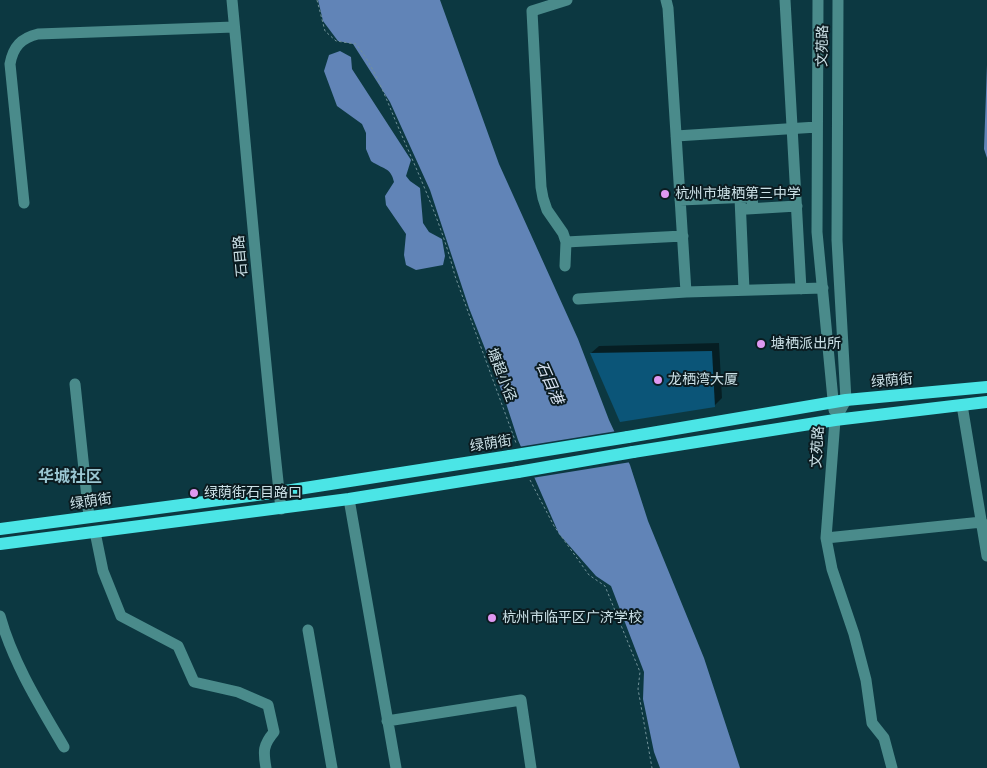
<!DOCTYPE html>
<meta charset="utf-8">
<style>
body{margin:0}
canvas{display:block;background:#0c3841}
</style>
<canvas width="987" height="768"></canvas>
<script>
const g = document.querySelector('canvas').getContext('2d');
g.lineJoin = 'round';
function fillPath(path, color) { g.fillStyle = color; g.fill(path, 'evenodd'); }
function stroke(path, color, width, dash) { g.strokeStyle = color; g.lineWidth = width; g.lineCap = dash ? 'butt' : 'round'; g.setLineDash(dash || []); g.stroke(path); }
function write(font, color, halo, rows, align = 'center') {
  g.font = font + ' Arial,"Noto Sans SC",sans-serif'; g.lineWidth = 4; g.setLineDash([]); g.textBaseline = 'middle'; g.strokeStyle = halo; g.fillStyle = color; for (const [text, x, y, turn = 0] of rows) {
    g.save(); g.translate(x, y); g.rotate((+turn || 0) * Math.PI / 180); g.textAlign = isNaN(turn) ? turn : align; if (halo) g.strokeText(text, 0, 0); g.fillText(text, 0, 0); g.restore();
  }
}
fillPath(new Path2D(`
 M 318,0 L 440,0 L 499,164 L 578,339 L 609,420 L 630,465 L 648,521 L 704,658 L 740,768 L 660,768 L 654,752 L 643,699 L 644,672 L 611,586 L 596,576 L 559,534 L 518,440 L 504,397 L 469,308 L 430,190 L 390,102 L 353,44 L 338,41 L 323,21 Z
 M 340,51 L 351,57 L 352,69 L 411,160 L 406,176 L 410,181 L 420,188 L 423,223 L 429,232 L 442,239 L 445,256 L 443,265 L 416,270 L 406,265 L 404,255 L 406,234 L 386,205 L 385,196 L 394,182 C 391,167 382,169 371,161 L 366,149 L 366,133 L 362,124 L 337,106 L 324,71 L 329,55 Z
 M 987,65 L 987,158 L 984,149 Z`), '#6184b7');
fillPath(new Path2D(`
 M 617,431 L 631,462 L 532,478 L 518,447 Z`), '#0c3841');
fillPath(new Path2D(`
 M 719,343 L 722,398 L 714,406 L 591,353 L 599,346 Z`), '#0007');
fillPath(new Path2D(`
 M 712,351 L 715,407 L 620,422 L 590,353 Z`), '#0b5578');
stroke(new Path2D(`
 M 317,0 L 325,31 L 336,41 L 356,44 C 376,69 386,99 399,129 C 420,177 442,225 455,276 L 516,443
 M 530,480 L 554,526 L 589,575 L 605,586 L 640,672 L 638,689 L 652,768`), '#729299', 1, [2.5, 2.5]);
stroke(new Path2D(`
 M 232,0 C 248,170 262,339 281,509
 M 666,0 L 668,8 L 686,292
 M 785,0 L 801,289
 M 818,0 L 817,232 L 834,410
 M 838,0 L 837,240 L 846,400 L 835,420 L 826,538 L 832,569 L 854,634 L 866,680 L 872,723 L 884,738 L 892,768
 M 676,136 L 817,127
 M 740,198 L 744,290
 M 680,200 L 752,197 L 753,208
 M 24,203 L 10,64 C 13,47 21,38 38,34 L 234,27
 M 747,209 L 797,206
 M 566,242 L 683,236
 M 565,266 L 566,242 L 563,233 L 547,210 L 543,198 L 541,187 L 532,11 L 567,0
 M 578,299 L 686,292 L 823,288
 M 75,384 L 89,517
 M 962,405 L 987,556
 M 349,499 L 396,768
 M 95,532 L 103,571 L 121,616 L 178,646 L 194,682 L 238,692 L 268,705 L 274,732 C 263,745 263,751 266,768
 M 826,538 L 982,522
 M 0,616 C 13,663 40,706 64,747
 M 308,630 L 332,768
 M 387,721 L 521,700 L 531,768`), '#4a8b8b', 11);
stroke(new Path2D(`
 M 628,437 L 846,400 L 987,387
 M 633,452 L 835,420 L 987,402
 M 0,529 L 279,492 L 510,456
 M 0,544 L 349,499 L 518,472`), '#4be5e6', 12);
stroke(new Path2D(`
 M 510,456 L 628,437
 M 518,472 L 633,452`), '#4be5e6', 12);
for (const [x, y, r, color] of [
 [665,194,5,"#df98f1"],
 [761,344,5,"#df98f1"],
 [658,380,5,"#df98f1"],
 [194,493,5,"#df98f1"],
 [492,618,5,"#df98f1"]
]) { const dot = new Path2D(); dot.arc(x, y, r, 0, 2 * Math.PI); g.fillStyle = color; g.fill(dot); stroke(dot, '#0b1c21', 2); }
write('14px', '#cce1e7', '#0b1c21', [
 ["文苑路",823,46,-89],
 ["石目路",241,256,-95],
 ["塘超小径",501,375,69],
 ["绿荫街",892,381,-5],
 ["绿荫街",491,444,-9],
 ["文苑路",818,447,-86],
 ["绿荫街",91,502,-8]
]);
write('14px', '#cce1e7', '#0b1c21', [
 ["杭州市塘栖第三中学",675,194],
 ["塘栖派出所",771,344],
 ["龙栖湾大厦",668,380],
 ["绿荫街石目路口",204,493],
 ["杭州市临平区广济学校",502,618]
], 'left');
write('italic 15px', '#d9e3f2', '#0b1c21', [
 ["石目港",549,383,66]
]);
write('bold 16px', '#9bc7d3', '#0b1c21', [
 ["华城社区",70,478]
]);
</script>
